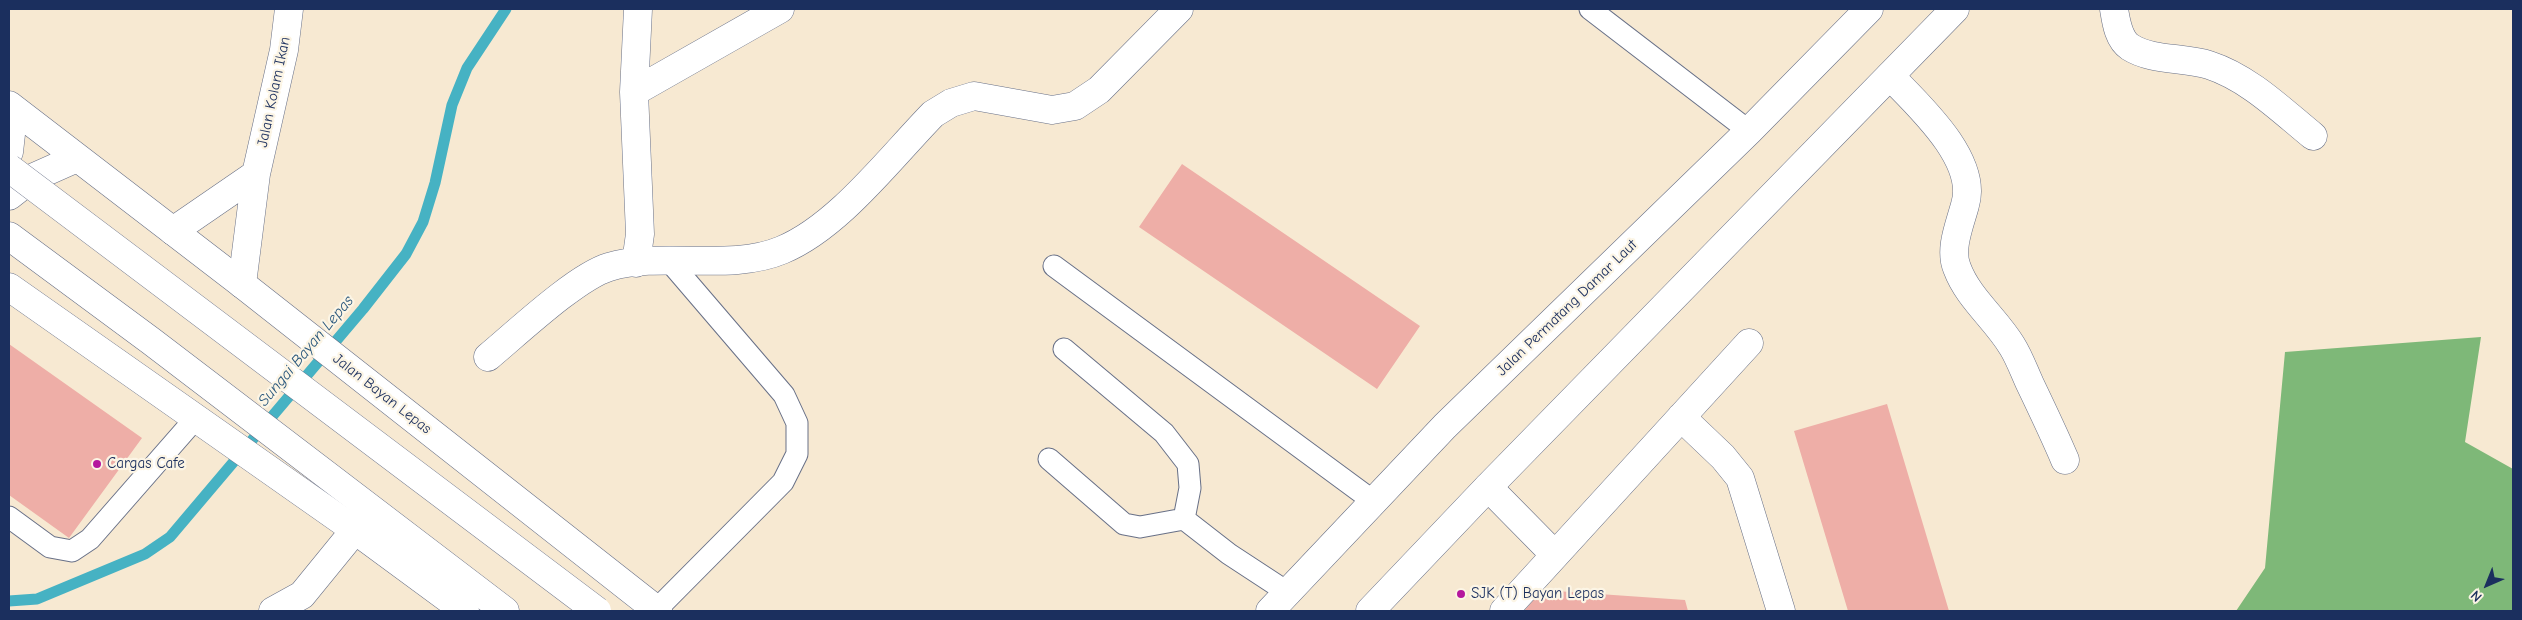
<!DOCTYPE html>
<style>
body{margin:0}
#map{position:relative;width:2522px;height:620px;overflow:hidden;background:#f7e9d2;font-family:"Comic Neue",sans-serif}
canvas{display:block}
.frame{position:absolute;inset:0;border:10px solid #1b2f5e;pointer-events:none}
.north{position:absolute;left:2462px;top:560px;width:50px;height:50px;-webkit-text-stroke:4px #fcf5e5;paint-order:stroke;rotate:224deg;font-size:14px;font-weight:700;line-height:20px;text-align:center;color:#1b2f5e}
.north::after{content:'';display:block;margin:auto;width:18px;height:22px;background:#1b2f5e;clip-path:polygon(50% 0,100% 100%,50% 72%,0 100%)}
</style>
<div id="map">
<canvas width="2522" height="620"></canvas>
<div class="frame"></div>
<div class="north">N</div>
</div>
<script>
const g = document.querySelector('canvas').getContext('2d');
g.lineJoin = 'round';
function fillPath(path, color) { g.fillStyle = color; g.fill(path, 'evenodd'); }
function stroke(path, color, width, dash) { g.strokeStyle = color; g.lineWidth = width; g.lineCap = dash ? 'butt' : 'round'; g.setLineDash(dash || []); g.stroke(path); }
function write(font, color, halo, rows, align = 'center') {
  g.font = font + ' "Comic Neue",sans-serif'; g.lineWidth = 4.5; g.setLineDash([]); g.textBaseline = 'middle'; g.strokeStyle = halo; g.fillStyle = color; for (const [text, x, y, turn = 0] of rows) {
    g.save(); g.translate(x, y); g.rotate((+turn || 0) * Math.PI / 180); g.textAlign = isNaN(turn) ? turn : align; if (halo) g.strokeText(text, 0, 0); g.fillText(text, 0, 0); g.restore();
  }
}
fillPath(new Path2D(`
 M 2481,337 L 2465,442 L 2513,469 L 2513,611 L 2236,611 L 2265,568 L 2285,352 Z`), '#7eb878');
stroke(new Path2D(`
 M 9,601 L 37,599 L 145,554 L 170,537 L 363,309 L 406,254 L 423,222 L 435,183 L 452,105 L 467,68 L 506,9`), '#46b2c3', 11);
fillPath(new Path2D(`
 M 1182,164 L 1420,326 L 1377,389 L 1139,227 Z
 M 9,344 L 142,438 L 69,538 L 9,495 Z
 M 1887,404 L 1949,611 L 1848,611 L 1794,431 Z
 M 1542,590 L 1685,600 L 1688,611 L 1524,611 Z`), '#eeaea7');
const lane = new Path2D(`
 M 1590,9 L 1749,131
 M 1054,266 L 1373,501
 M 1064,349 L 1164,433 L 1188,464 L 1190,488 L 1184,519
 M 1049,459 L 1124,524 L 1140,527 L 1184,519 L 1229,554 L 1287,592
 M 9,517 L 50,547 L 72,551 L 90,539 L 195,419
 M 656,610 L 783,482 L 797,454 L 797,423 L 784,395 L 670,262`);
const street = new Path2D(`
 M 2114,9 C 2116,21 2118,39 2130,47 C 2152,61 2184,57 2209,65 C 2249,78 2281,110 2313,136
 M 1890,76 C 1918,105 1979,160 1965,205 C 1960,224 1949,249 1957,268 C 1968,298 1996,319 2012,346 C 2019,357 2024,371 2030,384 C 2042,409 2054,434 2065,460
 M 634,92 L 780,9
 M 173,231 L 256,174
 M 636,263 L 640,234 L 634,92 L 638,9
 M 242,284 L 256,174 L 284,50 L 289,9
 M 488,357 C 517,333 576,277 609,267 C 663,251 730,272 782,250 C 838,227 890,158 933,114 L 951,103 L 974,96 L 1052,110 L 1075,106 L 1099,90 L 1179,9
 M 1681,417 L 1723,457 L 1740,478 L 1781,611
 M 1488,487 L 1555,555
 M 273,611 L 302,595 L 355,530
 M 1504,611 L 1749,343`);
const primary = new Path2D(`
 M 9,105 L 242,284 L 658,611
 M 9,152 L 11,134 L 9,106
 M 9,196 L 32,178 L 77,158
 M 9,287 L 355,530 L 465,611`);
const highway = new Path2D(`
 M 9,236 L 151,341 L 505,611
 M 1270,611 L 1445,426 L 1749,131 L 1869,9
 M 1370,611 L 1488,487 L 1955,9`);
stroke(lane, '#687087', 23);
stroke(street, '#687087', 29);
stroke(primary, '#687087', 29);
stroke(highway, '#687087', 29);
stroke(lane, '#fff', 21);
stroke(street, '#fff', 28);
stroke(primary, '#fff', 28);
stroke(highway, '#fff', 28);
const highwayBridge = new Path2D(`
 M 9,168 L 597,611`);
stroke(highwayBridge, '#687087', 29, []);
stroke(highwayBridge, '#fff', 28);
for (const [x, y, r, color] of [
 [97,464,5,"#b5179e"],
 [1461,594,5,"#b5179e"]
]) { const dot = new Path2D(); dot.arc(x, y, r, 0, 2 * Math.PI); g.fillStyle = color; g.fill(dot); stroke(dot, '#fcf5e5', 2); }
write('15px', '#1b2f5e', '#fcf5e5', [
 ["Jalan Kolam Ikan",274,92,-78],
 ["Jalan Permatang Damar Laut",1567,308,-44],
 ["Jalan Bayan Lepas",382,394,38]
]);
write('15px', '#1b2f5e', '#fcf5e5', [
 ["Cargas Cafe",107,464],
 ["SJK (T) Bayan Lepas",1471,594]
], 'left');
write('italic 16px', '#28567c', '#fcf5e5', [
 ["Sungai Bayan Lepas",306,351,-50]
]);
</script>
